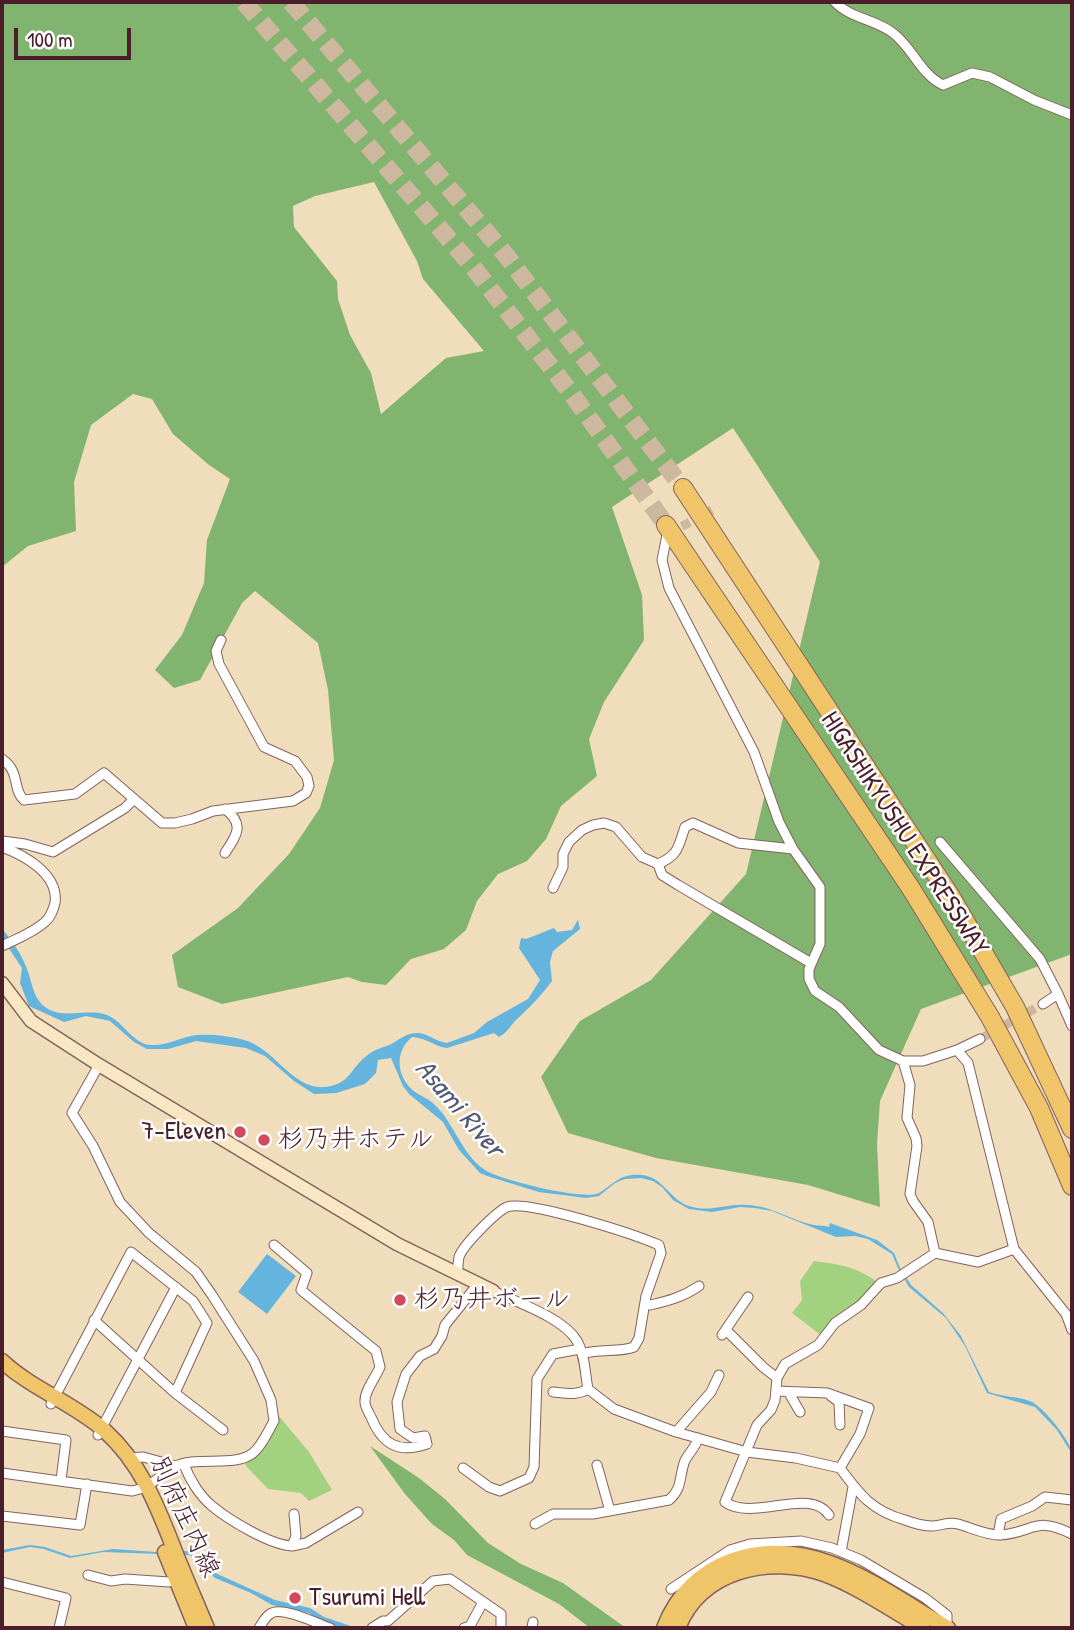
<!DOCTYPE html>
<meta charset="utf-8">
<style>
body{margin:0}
#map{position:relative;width:1074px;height:1630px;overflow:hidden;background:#efddbc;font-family:"Patrick Hand",sans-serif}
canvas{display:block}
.frame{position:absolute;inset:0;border:4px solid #4a1f2b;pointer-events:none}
.scale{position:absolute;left:14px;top:28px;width:117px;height:32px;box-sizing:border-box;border:4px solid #4a1f2b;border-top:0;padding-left:9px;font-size:21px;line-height:24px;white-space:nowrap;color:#4a1f2b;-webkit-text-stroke:5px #fff;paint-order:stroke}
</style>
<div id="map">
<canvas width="1074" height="1630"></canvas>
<div class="frame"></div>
<div class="scale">100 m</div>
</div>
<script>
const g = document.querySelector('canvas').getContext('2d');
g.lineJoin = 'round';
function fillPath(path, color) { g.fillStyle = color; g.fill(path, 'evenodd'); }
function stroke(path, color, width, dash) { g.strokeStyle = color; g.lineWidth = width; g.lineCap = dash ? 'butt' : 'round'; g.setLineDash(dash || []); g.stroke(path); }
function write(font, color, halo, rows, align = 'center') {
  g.font = font + ' "Patrick Hand","Klee One",sans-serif'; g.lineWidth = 5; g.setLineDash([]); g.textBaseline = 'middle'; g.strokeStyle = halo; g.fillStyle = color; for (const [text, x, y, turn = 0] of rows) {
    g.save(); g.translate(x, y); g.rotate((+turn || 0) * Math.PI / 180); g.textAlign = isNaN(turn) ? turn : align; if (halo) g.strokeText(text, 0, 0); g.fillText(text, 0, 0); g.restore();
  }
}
fillPath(new Path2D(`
 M 814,1261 C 839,1264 857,1267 877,1282 L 857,1306 L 822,1336 L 792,1313 L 802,1300 L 800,1281 Z
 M 278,1415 L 309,1452 L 332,1490 L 309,1501 L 301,1493 L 268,1489 L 246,1466 L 244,1461 Z`), '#a2d280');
fillPath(new Path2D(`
 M 2,2 L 1072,2 L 1072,954 L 921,1009 L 880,1101 L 877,1144 L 880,1207 L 808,1185 L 656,1158 L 568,1133 L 541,1077 L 580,1021 L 651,980 L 746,874 L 820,562 L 733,428 L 612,507 L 642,595 L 644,640 L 604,702 L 589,739 L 597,776 L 561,806 L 546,839 L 527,861 L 498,874 L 477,901 L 466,930 L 444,949 L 411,959 L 386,985 L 362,982 L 348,977 L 222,1004 L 178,987 L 172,955 L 238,908 L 289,854 L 320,808 L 334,760 L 328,690 L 318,643 L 255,591 L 242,603 L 200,680 L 174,688 L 155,670 L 182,635 L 204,583 L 207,540 L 230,479 L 209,465 L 173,434 L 152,399 L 133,394 L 91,425 L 74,482 L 76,531 L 28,546 L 2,567 ZM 374,182 L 417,261 L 423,279 L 484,351 L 446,358 L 381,414 L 371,373 L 350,335 L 338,299 L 337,281 L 294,227 L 293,206 L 315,196 Z
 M 370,1446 L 419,1478 L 445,1499 L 488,1543 L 521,1564 L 563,1583 L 626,1628 L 590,1628 L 559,1604 L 467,1555 L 454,1540 L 432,1524 L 405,1494 Z`), '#81b46e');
fillPath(new Path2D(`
 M 578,920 L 580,929 L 553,951 L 550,962 L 552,981 C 541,996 530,1007 516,1020 C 510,1026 507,1033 499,1037 L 494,1033 L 447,1048 C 435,1047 428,1038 412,1037 C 394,1052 396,1077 415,1092 C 419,1095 424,1097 429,1100 C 453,1117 460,1154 485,1170 C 500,1180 585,1201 599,1193 C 614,1184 620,1173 642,1175 C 663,1177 670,1200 689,1206 C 710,1213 727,1203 747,1205 C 772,1206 790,1220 814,1225 C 819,1226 824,1225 829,1227 L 830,1223 L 877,1240 L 894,1253 L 900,1268 L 911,1285 L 943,1313 L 961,1336 L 989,1392 C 1002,1397 1018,1396 1032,1402 C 1043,1407 1072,1442 1072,1454 L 1057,1430 L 1035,1407 L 987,1393 L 965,1346 L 946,1318 L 909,1287 L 898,1268 L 892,1254 L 868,1239 L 855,1236 L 836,1237 L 772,1211 L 755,1208 L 740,1207 L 712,1212 L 689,1209 L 673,1200 L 662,1187 L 653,1181 L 641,1178 L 625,1179 L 615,1183 L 599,1196 L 586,1198 L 539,1192 L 487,1176 L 480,1173 L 459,1150 L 443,1122 L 409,1094 L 403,1086 L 391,1058 L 378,1060 L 376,1073 L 365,1084 L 336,1093 L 314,1094 L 294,1081 L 265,1056 L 246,1048 L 196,1041 L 168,1049 L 147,1049 L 134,1042 L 110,1021 L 86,1016 L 64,1022 L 29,1006 L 20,983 L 22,968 L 2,938 L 2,929 C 12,940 22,955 27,969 C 32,982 33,998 45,1007 C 62,1020 88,1008 107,1015 C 124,1022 132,1043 150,1045 C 168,1046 180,1037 197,1035 C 212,1034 230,1036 244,1040 C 275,1048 292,1090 325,1087 C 352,1084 349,1068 369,1054 C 377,1048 386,1047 393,1043 C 401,1038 408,1033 417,1033 C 429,1033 436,1042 447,1043 L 474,1033 L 487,1022 L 528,999 L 540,980 L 519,948 L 521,938 L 526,939 L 554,928 L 557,932 L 572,930 Z
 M 267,1254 L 296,1276 L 267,1314 L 238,1292 Z
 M 30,1545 L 45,1547 L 71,1556 L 113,1549 L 156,1552 L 189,1551 L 199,1556 L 213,1572 L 275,1600 L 310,1608 L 324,1617 L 357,1628 L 339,1628 L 327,1625 L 309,1613 L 272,1605 L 251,1593 L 215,1578 L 190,1555 L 103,1552 L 70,1558 L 44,1549 L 30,1547 L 2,1553 L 2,1550 Z`), '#64b4de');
stroke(new Path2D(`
 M 670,533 L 712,510
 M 980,1039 L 1043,1004`), '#ceb79f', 9, [9, 4.5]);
stroke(new Path2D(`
 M 244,2 L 473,267 L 571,393 L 666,525
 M 291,2 L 505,254 L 683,488`), '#ceb79f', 18, [18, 9]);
const street = new Path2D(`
 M 835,2 C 851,19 875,19 893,33 C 913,48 920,74 943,85 L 972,73 L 990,77 L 1034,100 L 1072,115
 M 667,535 L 662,560 L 669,588 L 754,752 L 779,822 L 793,849 L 820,887 L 820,944 L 809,969 L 809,979 L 815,991 L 839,1007 L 879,1050 L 903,1061 L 923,1061 L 957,1050 L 968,1063 L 1014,1249 L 1066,1314 L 1072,1330
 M 2,759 C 21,772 12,790 24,800 L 75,794 L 104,773 L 162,823 L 175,823 L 192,819 L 213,811 L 293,801 L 306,793 L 309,786 L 307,777 L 295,761 L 264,747 L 219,664 L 216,651 L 221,640
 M 225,809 C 245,824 237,835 225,853
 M 2,841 L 25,844 L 53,852 L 125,808 L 134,799
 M 940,842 L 1040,959 L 1058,994
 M 2,847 C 24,855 59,874 55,903 C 53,910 51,917 45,922 C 33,933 16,939 2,946
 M 658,864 L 662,875 L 678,885 L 811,963
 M 553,888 L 563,867 L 563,854 L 569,842 L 582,830 L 593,825 L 604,823 L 616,827 L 642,857 L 658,864 C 679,855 678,847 685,827 L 693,823 L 738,843 L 793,849
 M 1043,1004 L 1058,994 L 1072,1026
 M 957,1050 L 980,1039
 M 903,1061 L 910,1085 L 907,1118 L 916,1138 L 917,1146 L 910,1194 L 913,1201 L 928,1222 L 935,1253
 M 274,1245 L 307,1273 L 301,1290 L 376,1351 L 380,1367 C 376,1377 364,1391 365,1402 C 365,1407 369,1413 371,1417 C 382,1444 398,1454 427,1444 L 425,1436 L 413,1438 L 400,1429 L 397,1402 L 406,1374 L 420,1356 L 434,1349 L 442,1336 L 445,1325 L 478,1284
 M 457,1274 C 458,1269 458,1262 459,1257 C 463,1245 496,1212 507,1207 C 527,1199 636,1235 659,1245 L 661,1253 L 646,1296 L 645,1302 L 650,1305 C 668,1301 683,1297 699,1286
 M 493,1291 C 516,1302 564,1318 577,1341 C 585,1355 585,1373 588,1389 L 614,1409 L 676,1432 L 747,1452 L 796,1458 L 840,1468 C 860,1495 872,1511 905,1520 C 913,1523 923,1526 932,1526 C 941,1526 948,1521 958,1524 C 972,1528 985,1535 1000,1535 C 1033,1533 1035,1515 1072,1534
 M 94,1320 L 175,1393 L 223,1430
 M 726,1330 L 763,1367 L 777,1378
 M 722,1335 L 748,1297
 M 582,1354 C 600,1348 618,1353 634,1347 L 639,1338 L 645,1302
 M 776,1391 L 827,1393 L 869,1408 L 860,1434 L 840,1468
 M 553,1392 C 565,1393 576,1396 588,1389
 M 789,1393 L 800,1412
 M 831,1396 L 839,1402 L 840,1425
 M 51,1404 L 131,1252 L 193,1301 L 207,1323 L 175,1393
 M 2,1431 L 66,1440 L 61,1480
 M 676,1432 L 711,1392 L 719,1375
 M 98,1435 L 176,1287
 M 130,1458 L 143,1457 L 176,1466
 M 184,1464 C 189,1479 200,1496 212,1506 C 229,1520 270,1545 292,1546 L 296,1536 L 294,1514
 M 597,1465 L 610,1511
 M 463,1468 L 489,1487 L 500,1491 L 529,1478 L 534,1467 L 537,1379 L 553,1354 L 580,1349
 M 2,1473 L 132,1491 C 150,1488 159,1476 174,1467 C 196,1455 235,1468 253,1453 C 262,1446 268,1431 274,1421 L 271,1400 L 254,1361 L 212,1295 L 196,1272 L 149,1233 L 120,1202 L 93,1146 L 72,1113 L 99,1065
 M 829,1515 C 810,1486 753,1522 725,1502 L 757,1425 L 771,1410 L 775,1400 L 777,1378 L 785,1364 L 818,1345 L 835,1323 L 861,1305 L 881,1283 L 897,1278 L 935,1253 L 978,1262 L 1014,1249
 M 2,1516 L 80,1525 L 87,1484
 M 535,1524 L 553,1514 L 593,1514 L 669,1500 C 682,1489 679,1479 684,1463 C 687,1454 696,1448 698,1438
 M 998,1535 L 1001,1519 L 1032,1506 L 1045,1497 L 1072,1500
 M 292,1546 L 306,1543 L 358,1512
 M 841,1552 L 853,1487
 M 88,1575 L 111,1581 L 125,1579 L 169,1582 L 180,1577
 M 2,1582 L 66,1598 L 59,1628
 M 671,1589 L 730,1550 L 750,1544 L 801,1541 L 832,1548 L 861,1560 L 925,1598 L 947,1615 L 947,1628
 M 259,1628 C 262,1624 265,1617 270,1614 C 281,1605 318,1624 330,1628
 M 372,1628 L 383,1621 L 388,1621 L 433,1581 L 450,1579 L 501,1614 L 501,1628
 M 464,1628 L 470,1626 L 483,1602
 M 532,1628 L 533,1622`);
const secondary = new Path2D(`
 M 2,983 L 31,1021 L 99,1065 L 397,1244 L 493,1291`);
const primary = new Path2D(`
 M 2,1361 C 32,1389 73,1403 104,1430 C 142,1464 158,1508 176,1554 C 186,1579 197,1604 207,1628
 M 165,1552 L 196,1628
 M 664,1628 C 690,1559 764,1538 830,1563 C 872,1578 910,1606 948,1628
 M 678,1628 C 701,1570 769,1555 824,1574 C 859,1587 891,1610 923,1628`);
const highway = new Path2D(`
 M 683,488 L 951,897 L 1015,1007 L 1072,1129
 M 666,525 L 910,887 L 990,1017 L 1039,1108 L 1072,1186`);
stroke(street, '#84625e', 11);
stroke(secondary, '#84625e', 15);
stroke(primary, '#84625e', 17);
stroke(highway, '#84625e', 20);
stroke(street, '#fff', 9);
stroke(secondary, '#f9e7c3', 12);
stroke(primary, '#f0c469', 14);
stroke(highway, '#f0c469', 18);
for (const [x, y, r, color] of [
 [240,1132,7,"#d1495b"],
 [264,1140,7,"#d1495b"],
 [400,1300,7,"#d1495b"],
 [295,1598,7,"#d1495b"]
]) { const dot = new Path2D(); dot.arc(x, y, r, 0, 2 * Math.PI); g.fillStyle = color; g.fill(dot); stroke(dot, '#fff', 2.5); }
write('26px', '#4a1f2b', '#fff', [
 ["HIGASHIKYUSHU EXPRESSWAY",904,834,57],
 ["別府庄内線",184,1517,65]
]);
write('26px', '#4a1f2b', '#fff', [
 ["7-Eleven",226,1132,"right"],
 ["杉乃井ホテル",278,1140],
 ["杉乃井ボール",414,1300],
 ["Tsurumi Hell",309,1598]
], 'left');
write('italic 28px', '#545b73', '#fff', [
 ["Asami River",459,1109,49]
]);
</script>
